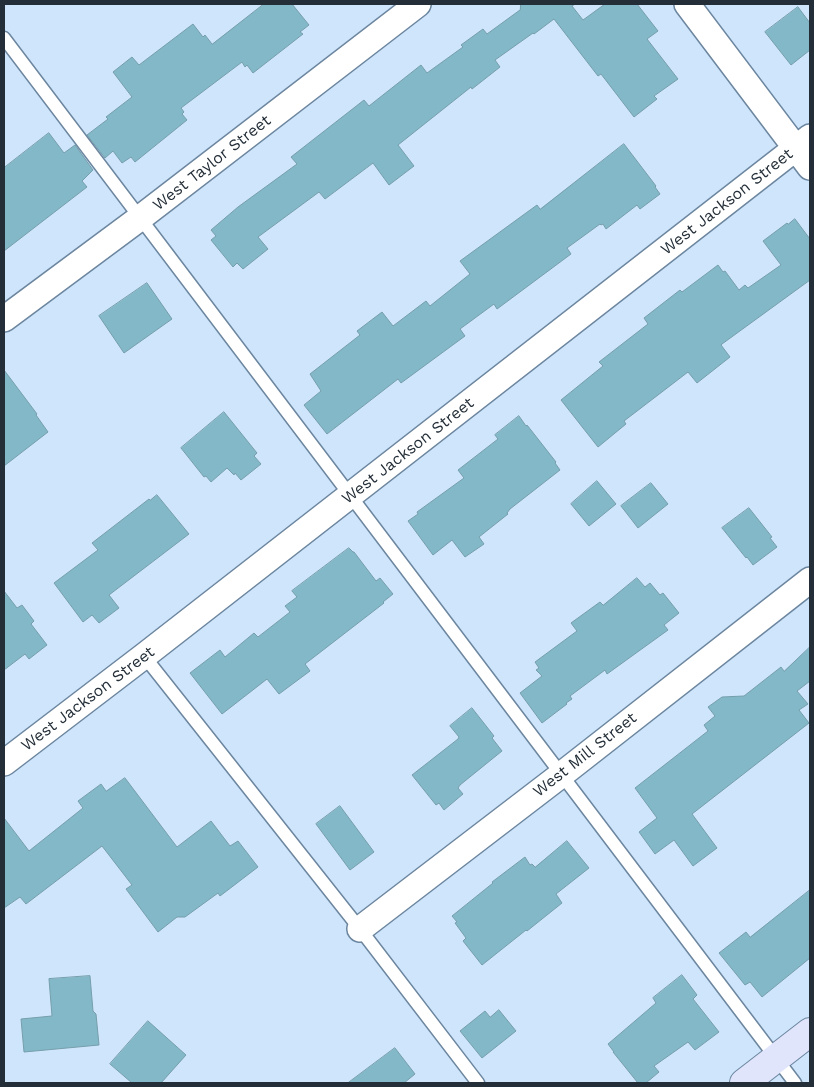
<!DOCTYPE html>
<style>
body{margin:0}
#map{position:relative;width:814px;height:1087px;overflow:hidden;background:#cee5fb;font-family:"Work Sans",sans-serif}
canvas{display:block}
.frame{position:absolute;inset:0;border:5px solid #232e38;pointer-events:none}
</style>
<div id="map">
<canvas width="814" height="1087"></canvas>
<div class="frame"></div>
</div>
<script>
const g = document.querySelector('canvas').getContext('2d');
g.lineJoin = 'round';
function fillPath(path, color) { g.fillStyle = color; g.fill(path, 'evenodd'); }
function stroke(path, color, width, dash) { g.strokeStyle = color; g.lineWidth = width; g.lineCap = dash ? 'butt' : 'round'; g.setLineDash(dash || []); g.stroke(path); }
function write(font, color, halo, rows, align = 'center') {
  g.font = font + ' "Work Sans",sans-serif'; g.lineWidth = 4; g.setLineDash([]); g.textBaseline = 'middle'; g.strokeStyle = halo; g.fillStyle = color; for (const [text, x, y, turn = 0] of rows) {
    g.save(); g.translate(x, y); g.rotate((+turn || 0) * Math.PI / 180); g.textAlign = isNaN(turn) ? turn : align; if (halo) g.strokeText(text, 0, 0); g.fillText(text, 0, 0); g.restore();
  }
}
const building = new Path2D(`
 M 264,4 L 292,4 L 309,25 L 300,32 L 303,34 L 253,73 L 247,65 L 245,67 L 242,62 L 181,108 L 184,112 L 182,114 L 187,120 L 135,162 L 131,157 L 122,163 L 113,151 L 105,158 L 87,135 L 108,119 L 106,117 L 132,97 L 113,72 L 132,57 L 139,65 L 193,24 L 203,37 L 205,35 L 212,44 Z
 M 521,4 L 575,4 L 572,6 L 583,20 L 605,4 L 637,4 L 658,31 L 647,39 L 678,79 L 654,96 L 657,99 L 634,117 L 601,74 L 598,76 L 554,19 L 534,34 L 533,33 L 495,60 L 500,67 L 472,89 L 471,87 L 398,145 L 414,166 L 389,185 L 373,163 L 325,199 L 319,192 L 258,237 L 268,249 L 243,269 L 237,263 L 233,267 L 211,240 L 216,236 L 211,230 L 238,207 L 297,164 L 291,157 L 364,100 L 369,106 L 421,65 L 427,73 L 463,47 L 461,45 L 483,29 L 487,34 L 520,10 Z
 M 798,7 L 810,23 L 810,50 L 791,65 L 765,32 Z
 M 49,133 L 64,153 L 75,145 L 93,170 L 82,181 L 87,187 L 4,251 L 4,168 Z
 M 624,144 L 656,186 L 655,187 L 660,194 L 640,209 L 637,205 L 606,229 L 603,224 L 601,225 L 600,224 L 567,248 L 571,254 L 497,309 L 494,304 L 460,329 L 465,336 L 401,383 L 398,379 L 327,434 L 304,405 L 321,391 L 310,374 L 360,335 L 357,331 L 382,312 L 393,326 L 426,301 L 430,306 L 470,274 L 460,261 L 537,205 L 540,209 Z
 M 795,219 L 810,239 L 810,280 L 722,344 L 721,345 L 730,357 L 697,383 L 688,372 L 624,421 L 626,424 L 598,447 L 561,400 L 603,366 L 599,362 L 648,324 L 644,318 L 680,290 L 682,292 L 718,265 L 723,272 L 725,271 L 739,290 L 745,285 L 748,288 L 781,265 L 763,241 L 787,223 L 788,224 Z
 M 147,283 L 172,319 L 124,353 L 99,316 Z
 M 4,370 L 37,414 L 36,415 L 48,432 L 4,466 Z
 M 224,412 L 257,453 L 254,456 L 261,464 L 241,480 L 235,473 L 234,475 L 227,468 L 211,482 L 206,476 L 204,477 L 181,448 Z
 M 519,416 L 526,426 L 527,425 L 556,462 L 555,463 L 560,470 L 510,509 L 507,513 L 508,514 L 479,537 L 484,544 L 465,557 L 452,540 L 433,555 L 408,521 L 418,514 L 417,512 L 464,478 L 458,470 L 498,439 L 495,435 Z
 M 597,481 L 616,504 L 589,526 L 571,504 Z
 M 651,483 L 668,504 L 638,528 L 621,506 Z
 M 157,495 L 189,534 L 109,595 L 119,608 L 99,623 L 92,615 L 83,622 L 54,583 L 98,550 L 92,543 L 149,499 L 150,500 Z
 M 749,508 L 772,537 L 770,538 L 777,547 L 753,565 L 747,557 L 746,558 L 722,528 Z
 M 349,548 L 353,552 L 354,552 L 376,581 L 380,578 L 393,594 L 383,602 L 384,603 L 305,664 L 310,671 L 279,694 L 267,679 L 222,714 L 190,673 L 220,650 L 225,657 L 254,633 L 258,637 L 290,612 L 285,606 L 297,597 L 292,591 Z
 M 637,578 L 645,587 L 650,583 L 660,595 L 663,593 L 679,613 L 664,625 L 668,630 L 607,674 L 605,670 L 570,696 L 572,699 L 566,703 L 567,704 L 542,723 L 520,693 L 542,676 L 536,670 L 539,668 L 535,662 L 577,631 L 571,623 L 600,602 L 603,605 Z
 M 4,591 L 17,608 L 22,605 L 34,621 L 31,624 L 47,645 L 29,659 L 25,654 L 4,670 Z
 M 810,647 L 810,681 L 797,691 L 808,704 L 799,710 L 809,723 L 692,814 L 717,848 L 693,866 L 674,840 L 655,854 L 639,832 L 657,818 L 635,788 L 708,731 L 704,725 L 715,716 L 708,707 L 722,697 L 744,696 L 781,667 L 784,671 Z
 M 472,708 L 494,736 L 492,738 L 502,751 L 460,785 L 458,788 L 463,794 L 444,810 L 439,803 L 436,805 L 412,775 L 458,739 L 459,737 L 450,726 Z
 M 125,778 L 177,847 L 211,821 L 230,846 L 238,841 L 258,867 L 220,896 L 218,893 L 185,917 L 177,917 L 158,932 L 126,889 L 132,885 L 102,846 L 26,904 L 20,897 L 4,908 L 4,818 L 29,851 L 83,808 L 78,801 L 101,784 L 106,791 Z
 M 340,806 L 374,852 L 350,870 L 316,824 Z
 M 567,841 L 589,868 L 556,894 L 562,903 L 527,931 L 526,930 L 482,965 L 463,941 L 466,938 L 455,923 L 457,922 L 452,916 L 493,883 L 492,882 L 525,857 L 530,865 L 532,864 L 535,867 Z
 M 810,890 L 810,958 L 762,997 L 750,982 L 745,985 L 719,953 L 746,932 L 750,937 Z
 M 682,975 L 697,995 L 693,999 L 719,1032 L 695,1050 L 688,1042 L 654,1066 L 659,1072 L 646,1083 L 638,1083 L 613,1052 L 614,1052 L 608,1044 L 656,1003 L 653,998 Z
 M 90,976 L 93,1011 L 96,1014 L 99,1045 L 24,1052 L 21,1019 L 52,1016 L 49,979 Z
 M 499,1010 L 516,1031 L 482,1058 L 460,1031 L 485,1011 L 490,1017 Z
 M 148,1021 L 186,1055 L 161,1083 L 132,1083 L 110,1064 Z
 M 395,1048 L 415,1074 L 404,1083 L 348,1083 Z`);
fillPath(building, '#83b8c8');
stroke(building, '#759eab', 1);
const service = new Path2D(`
 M 4,38 L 795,1083
 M 144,656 L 360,929 L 478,1083`);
const minor = new Path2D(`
 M 687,4 L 810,167
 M 4,319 L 140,218 L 418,4
 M 4,763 L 144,656 L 810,137
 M 360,929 L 561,775 L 810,580`);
const secondary = new Path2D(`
 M 744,1083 L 810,1032`);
stroke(service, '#6c869f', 15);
stroke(minor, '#6c869f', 28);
stroke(secondary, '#6c869f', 30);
stroke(service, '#fff', 12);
stroke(minor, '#fff', 25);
stroke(secondary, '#e0e5fc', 28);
write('16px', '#232e38', '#fff', [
 ["West Taylor Street",212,163,-38],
 ["West Jackson Street",727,202,-38],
 ["West Jackson Street",408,451,-38],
 ["West Jackson Street",88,699,-37],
 ["West Mill Street",585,755,-38]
]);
</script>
